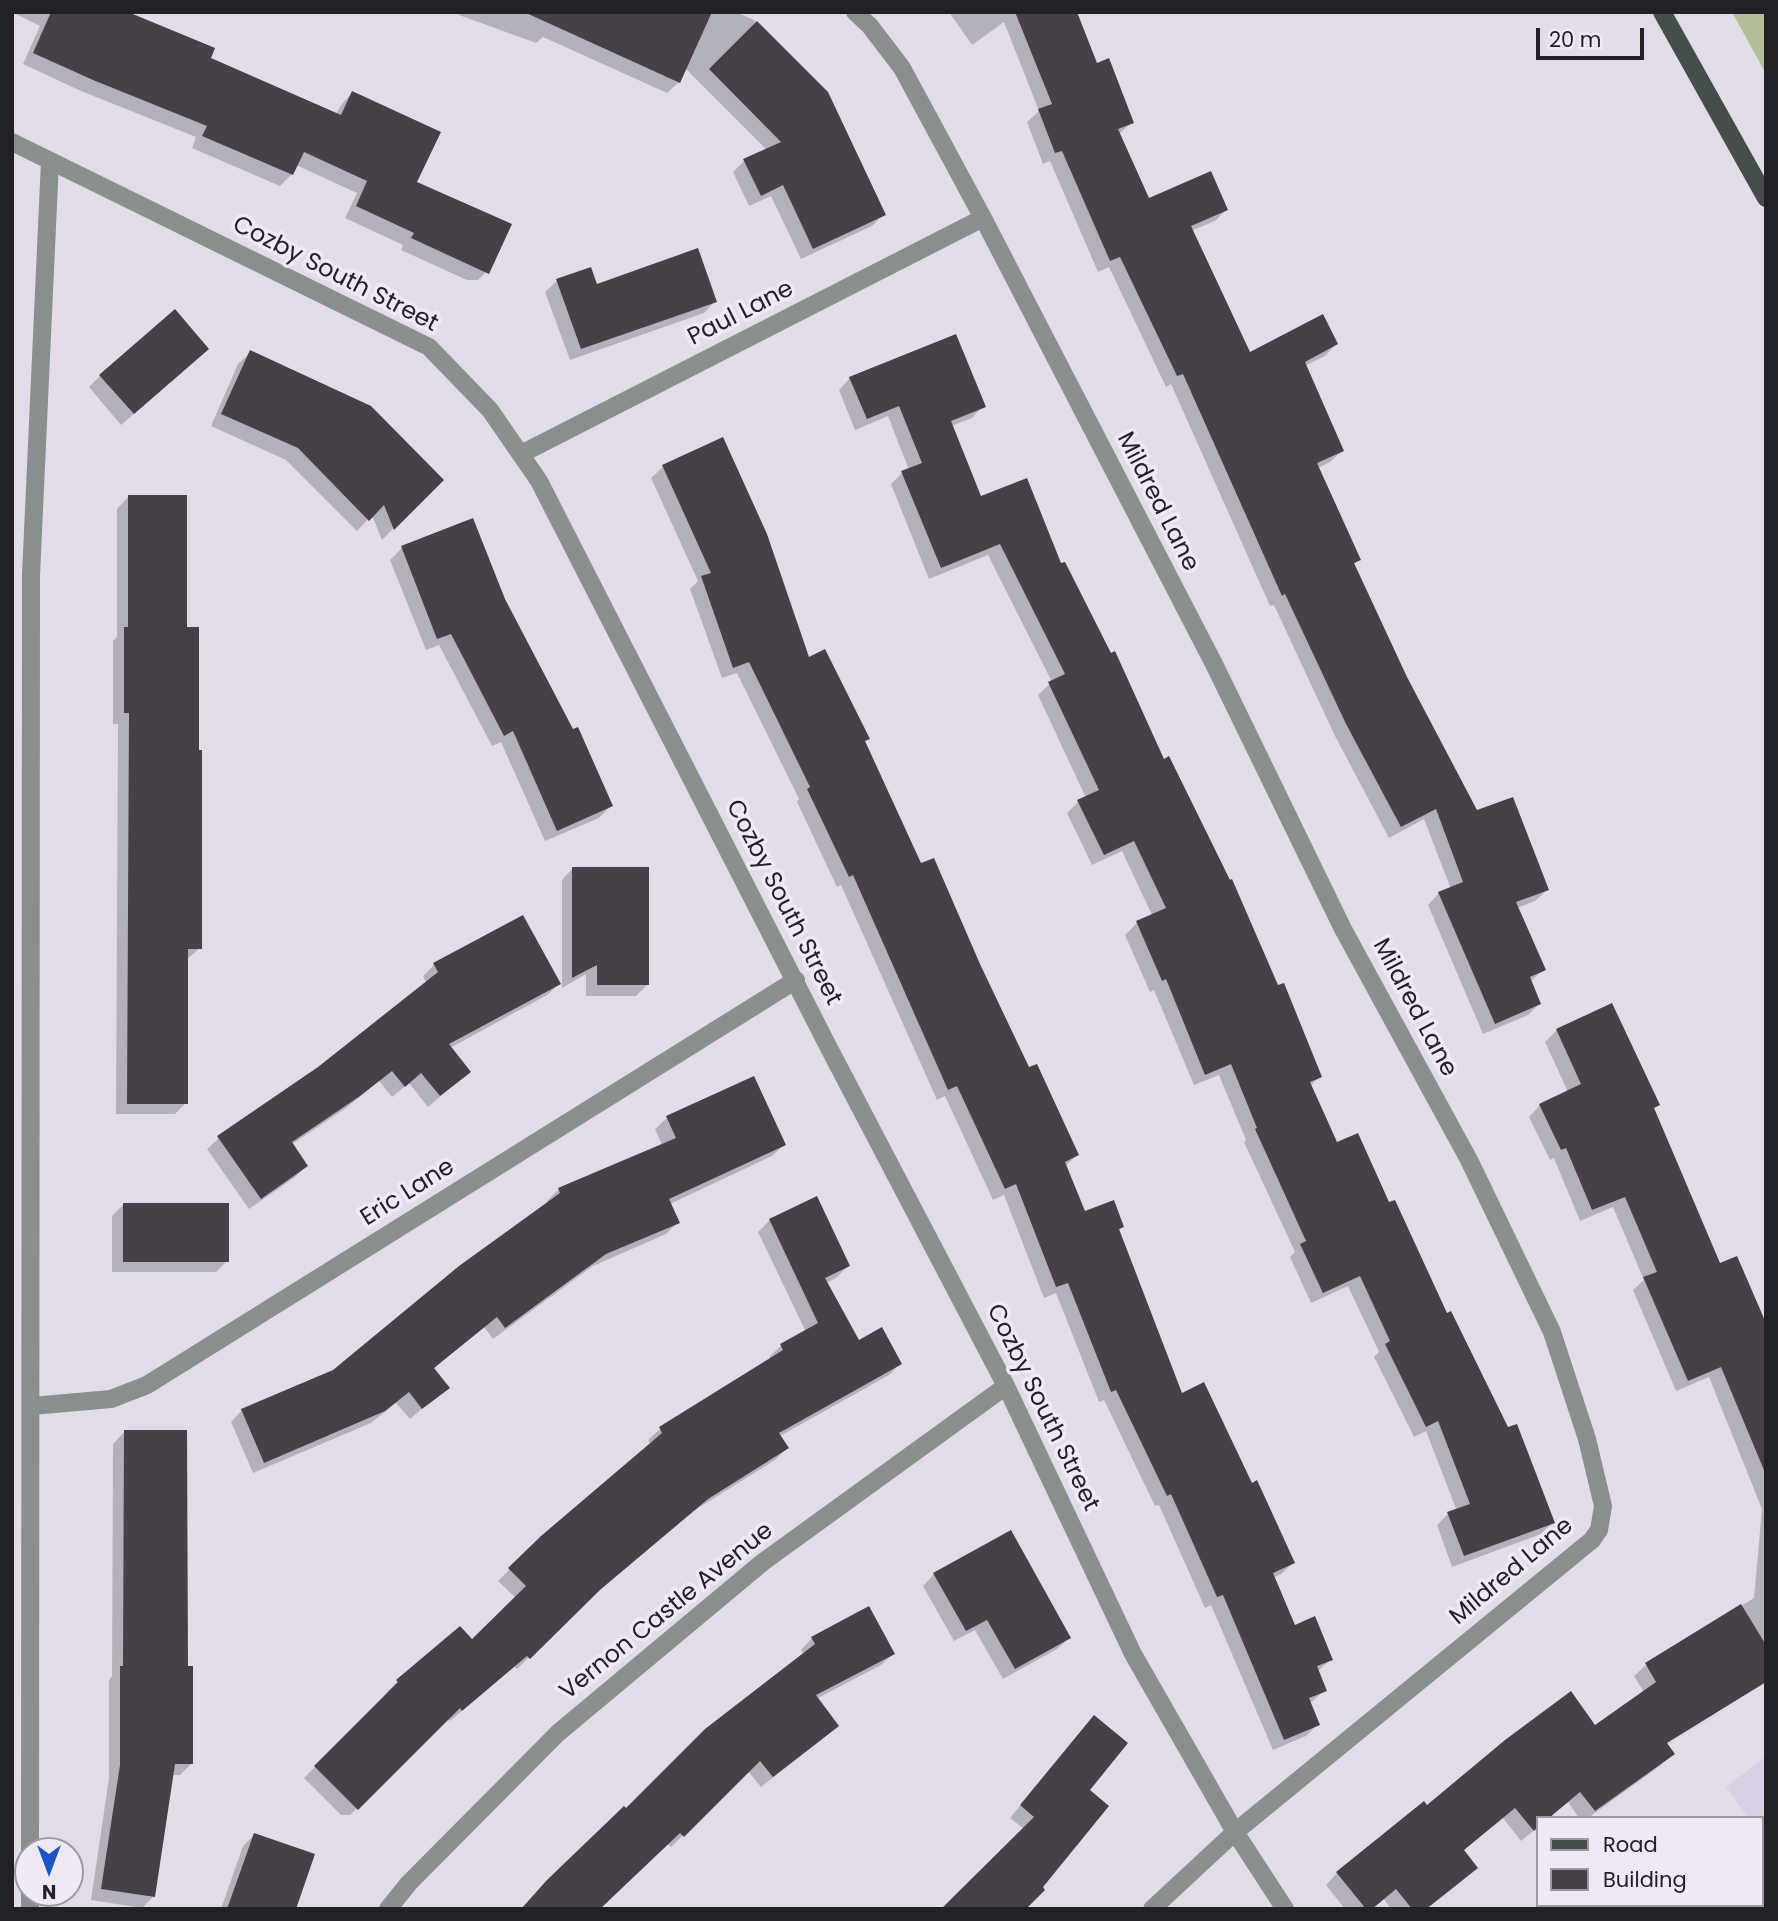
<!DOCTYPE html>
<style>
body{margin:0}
#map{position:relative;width:1778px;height:1921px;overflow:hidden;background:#e2dce8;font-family:Poppins,sans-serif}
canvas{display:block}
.frame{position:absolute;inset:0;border:14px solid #232125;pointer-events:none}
.legend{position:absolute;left:1536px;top:1816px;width:228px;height:91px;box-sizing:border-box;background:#efe9f5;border:2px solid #9d99a2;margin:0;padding:9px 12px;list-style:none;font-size:21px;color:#232125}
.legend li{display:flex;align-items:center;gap:14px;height:35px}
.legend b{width:35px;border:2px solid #9d99a2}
.north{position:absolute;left:14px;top:1837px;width:70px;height:70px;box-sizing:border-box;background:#efe9f5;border:2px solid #9d99a2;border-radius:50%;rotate:180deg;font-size:19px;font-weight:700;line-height:28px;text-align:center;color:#232125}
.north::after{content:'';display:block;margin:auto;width:24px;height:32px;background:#1c55c1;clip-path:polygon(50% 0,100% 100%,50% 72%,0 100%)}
.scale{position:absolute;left:1536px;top:28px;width:108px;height:32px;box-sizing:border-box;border:4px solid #232125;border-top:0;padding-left:9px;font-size:21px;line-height:24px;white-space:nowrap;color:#232125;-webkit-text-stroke:5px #efe9f5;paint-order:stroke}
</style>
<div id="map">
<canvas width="1778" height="1921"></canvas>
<div class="frame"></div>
<ul class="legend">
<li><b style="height:9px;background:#454e49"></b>Road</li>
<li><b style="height:19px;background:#484048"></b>Building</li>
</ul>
<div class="north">N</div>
<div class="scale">20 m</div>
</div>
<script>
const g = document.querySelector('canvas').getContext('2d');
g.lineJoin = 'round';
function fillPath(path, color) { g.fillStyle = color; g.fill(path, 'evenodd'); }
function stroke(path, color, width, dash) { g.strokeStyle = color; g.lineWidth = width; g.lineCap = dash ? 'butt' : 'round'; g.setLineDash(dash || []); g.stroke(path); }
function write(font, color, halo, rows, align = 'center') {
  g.font = font + ' Poppins,sans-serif'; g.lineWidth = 7; g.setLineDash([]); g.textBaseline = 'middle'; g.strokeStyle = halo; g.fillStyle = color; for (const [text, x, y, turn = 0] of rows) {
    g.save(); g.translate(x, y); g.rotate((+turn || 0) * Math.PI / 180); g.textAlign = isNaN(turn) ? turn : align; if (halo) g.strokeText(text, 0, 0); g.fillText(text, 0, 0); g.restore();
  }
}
fillPath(new Path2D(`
 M 1766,1756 L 1766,1839 L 1762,1835 L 1762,1818 L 1749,1818 L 1726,1787 Z`), '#d8cfe2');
fillPath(new Path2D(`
 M 1732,12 L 1766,12 L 1766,74 Z`), '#b2bd99');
fillPath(new Path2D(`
 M 12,12 L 123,12 L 209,59 L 336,114 L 341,105 L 352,93 L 415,183 L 490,268 L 478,280 L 467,280 L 401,250 L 403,245 L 345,218 L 357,193 L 296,165 L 292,174 L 280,186 L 192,148 L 196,137 L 81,91 L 23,64 L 40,26 Z
 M 460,12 L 736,12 L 754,20 L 826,93 L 884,214 L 872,226 L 801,259 L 771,196 L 749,206 L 733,172 L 744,161 L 767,150 L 685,68 L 679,82 L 667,93 L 543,37 L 536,43 L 459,15 Z
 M 949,12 L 1075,12 L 1096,65 L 1132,122 L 1119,134 L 1148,200 L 1226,210 L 1215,221 L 1191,231 L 1250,354 L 1336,344 L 1325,356 L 1304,366 L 1342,451 L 1330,462 L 1318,468 L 1359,559 L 1353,565 L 1405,678 L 1476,812 L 1547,890 L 1535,901 L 1517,908 L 1544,969 L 1530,982 L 1539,1004 L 1528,1015 L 1483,1034 L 1428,905 L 1439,893 L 1451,889 L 1424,819 L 1389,838 L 1335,736 L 1274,605 L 1270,606 L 1171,384 L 1166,387 L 1109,267 L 1098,272 L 1050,161 L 1043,164 L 1027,122 L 1039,111 L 1004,22 L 972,45 Z
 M 557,281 L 715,301 L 704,313 L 570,360 L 545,292 Z
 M 250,353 L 442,480 L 382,540 L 372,515 L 357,531 L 286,460 L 211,426 L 238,364 Z
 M 195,361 L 121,425 L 89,387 L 100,376 Z
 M 850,378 L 983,406 L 972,418 L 951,426 L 981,499 L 1060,566 L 1163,761 L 1278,987 L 1320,1077 L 1310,1086 L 1336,1144 L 1389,1205 L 1553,1522 L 1541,1534 L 1452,1567 L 1437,1525 L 1448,1514 L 1457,1511 L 1426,1431 L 1414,1437 L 1374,1357 L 1379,1352 L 1348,1286 L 1311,1303 L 1290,1257 L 1295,1252 L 1244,1142 L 1246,1140 L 1219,1075 L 1194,1085 L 1154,990 L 1150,992 L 1125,935 L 1137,923 L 1152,915 L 1122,851 L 1092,865 L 1067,813 L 1078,802 L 1086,798 L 1038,695 L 1052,682 L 988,555 L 929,579 L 891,484 L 902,473 L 909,470 L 888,416 L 855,430 L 839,390 Z
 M 663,467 L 868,738 L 863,743 L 921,866 L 978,964 L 1029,1070 L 1077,1154 L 1065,1167 L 1084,1213 L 1122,1227 L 1118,1231 L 1181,1395 L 1251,1485 L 1293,1563 L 1281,1574 L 1273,1578 L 1294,1627 L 1331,1659 L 1317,1672 L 1325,1690 L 1309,1704 L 1318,1724 L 1306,1736 L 1273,1750 L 1211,1605 L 1205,1608 L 1159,1505 L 1155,1506 L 1104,1400 L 1099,1402 L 1056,1293 L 1044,1298 L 1004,1195 L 993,1200 L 945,1096 L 937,1100 L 841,885 L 837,887 L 797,802 L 799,799 L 737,673 L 722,678 L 690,589 L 698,581 L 651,478 Z
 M 128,497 L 185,629 L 200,948 L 186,960 L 186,1103 L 175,1114 L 116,1114 L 118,724 L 113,724 L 113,641 L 117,637 L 117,509 Z
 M 472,520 L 504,600 L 611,806 L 599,818 L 545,841 L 501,742 L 492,746 L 439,645 L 426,650 L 390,560 L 402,548 Z
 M 573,868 L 647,985 L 636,996 L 586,996 L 586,974 L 562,988 L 562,880 Z
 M 434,965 L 559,984 L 547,995 L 450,1048 L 469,1072 L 428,1107 L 409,1083 L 392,1097 L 379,1081 L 346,1108 L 291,1145 L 306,1166 L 294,1178 L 249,1209 L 207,1149 L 219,1138 L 319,1069 L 426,983 L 423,976 Z
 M 1557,1030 L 1658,1104 L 1653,1109 L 1719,1266 L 1766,1328 L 1766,1680 L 1658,1746 L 1660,1749 L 1766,1685 L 1666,1745 L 1672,1753 L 1661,1765 L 1588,1818 L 1579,1818 L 1568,1802 L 1538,1818 L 1538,1827 L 1521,1841 L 1503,1818 L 1462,1851 L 1464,1879 L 1427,1909 L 1391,1909 L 1384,1899 L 1372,1909 L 1345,1909 L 1326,1885 L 1337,1873 L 1427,1807 L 1595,1728 L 1644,1692 L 1634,1676 L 1646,1665 L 1754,1598 L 1762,1509 L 1709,1377 L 1676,1391 L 1633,1290 L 1644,1280 L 1613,1207 L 1580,1221 L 1554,1158 L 1550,1160 L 1529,1117 L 1540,1105 L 1568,1092 L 1545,1042 Z
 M 667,1118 L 784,1145 L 772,1156 L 670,1204 L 677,1223 L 666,1234 L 593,1266 L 493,1339 L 484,1327 L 432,1369 L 447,1387 L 410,1419 L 396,1403 L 371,1423 L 253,1473 L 231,1422 L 242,1410 L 334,1371 L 548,1204 L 547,1201 L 559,1189 L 662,1145 L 655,1129 Z
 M 123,1205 L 227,1261 L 216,1272 L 112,1272 L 112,1216 Z
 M 770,1220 L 848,1266 L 836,1278 L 826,1283 L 858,1342 L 900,1364 L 889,1375 L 780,1436 L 787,1448 L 775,1460 L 695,1510 L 587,1601 L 517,1669 L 514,1666 L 450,1721 L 448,1719 L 350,1815 L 341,1815 L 304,1778 L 388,1694 L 386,1693 L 398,1681 L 472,1642 L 516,1598 L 498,1581 L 542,1537 L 651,1445 L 648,1440 L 660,1429 L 771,1360 L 769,1357 L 781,1346 L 806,1332 L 758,1232 Z
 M 124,1432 L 186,1668 L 192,1763 L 180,1775 L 172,1775 L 154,1896 L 142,1908 L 91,1900 L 109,1778 L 109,1680 L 112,1676 L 113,1444 Z
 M 934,1574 L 1069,1638 L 1057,1649 L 1003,1679 L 975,1630 L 954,1641 L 923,1586 Z
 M 812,1638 L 893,1654 L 881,1665 L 816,1699 L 837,1726 L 825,1737 L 761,1787 L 748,1771 L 671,1847 L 626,1810 L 804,1655 L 801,1650 Z
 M 1083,1729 L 1126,1744 L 1024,1829 L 1010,1818 Z
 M 254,1835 L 295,1909 L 221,1909 L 243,1846 Z`), '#0003');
fillPath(new Path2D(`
 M 51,12 L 128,12 L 215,48 L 211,58 L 341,115 L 352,91 L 441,132 L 417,182 L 512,224 L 489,274 L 411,238 L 414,233 L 356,206 L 367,181 L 304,152 L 293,175 L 202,136 L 207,126 L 93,80 L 33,53 Z
 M 524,12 L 712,12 L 680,83 Z
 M 1015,12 L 1077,12 L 1097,63 L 1109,58 L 1134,123 L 1118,129 L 1149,198 L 1211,171 L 1228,210 L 1191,226 L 1250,352 L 1323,314 L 1338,344 L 1305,362 L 1344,451 L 1317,463 L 1361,560 L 1354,563 L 1407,677 L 1477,810 L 1513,797 L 1549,890 L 1516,902 L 1546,970 L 1530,977 L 1541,1004 L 1495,1024 L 1438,892 L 1463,882 L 1436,809 L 1401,827 L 1346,724 L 1285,594 L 1282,596 L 1183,374 L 1177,376 L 1120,257 L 1110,261 L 1062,151 L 1055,153 L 1038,109 L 1052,104 Z
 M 757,21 L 828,92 L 886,215 L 813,249 L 783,185 L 761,196 L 743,159 L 781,142 L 709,69 Z
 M 698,248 L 717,302 L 581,349 L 556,279 L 591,267 L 597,284 Z
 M 175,309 L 209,349 L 134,414 L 99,375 Z
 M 956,334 L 986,407 L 951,421 L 981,496 L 1027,478 L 1061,563 L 1065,562 L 1111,653 L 1115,651 L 1164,759 L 1169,756 L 1230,880 L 1232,879 L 1278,985 L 1284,983 L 1322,1077 L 1310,1082 L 1337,1142 L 1358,1133 L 1389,1202 L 1395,1200 L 1447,1313 L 1451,1311 L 1508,1427 L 1517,1424 L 1555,1523 L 1464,1556 L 1447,1512 L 1470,1504 L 1438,1421 L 1426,1427 L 1385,1344 L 1390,1341 L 1360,1276 L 1323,1293 L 1300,1244 L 1306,1241 L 1255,1129 L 1257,1128 L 1231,1064 L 1205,1075 L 1166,979 L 1162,981 L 1136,921 L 1166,908 L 1134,841 L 1104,855 L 1077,800 L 1099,790 L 1048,682 L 1065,674 L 1000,544 L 941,568 L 901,471 L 922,463 L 899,406 L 867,419 L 849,377 Z
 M 250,350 L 371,406 L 444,480 L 394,530 L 384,505 L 369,521 L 298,448 L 221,414 Z
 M 723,437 L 767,534 L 809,657 L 825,649 L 870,739 L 865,741 L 921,863 L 934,858 L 980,964 L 1029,1067 L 1037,1064 L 1079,1155 L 1065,1162 L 1085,1211 L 1114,1200 L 1124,1227 L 1119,1229 L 1182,1393 L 1204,1382 L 1252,1483 L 1257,1480 L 1295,1563 L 1273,1573 L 1295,1625 L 1315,1616 L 1333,1660 L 1317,1666 L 1327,1691 L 1309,1698 L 1320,1725 L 1284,1740 L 1223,1595 L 1217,1597 L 1171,1494 L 1167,1496 L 1116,1390 L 1111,1392 L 1068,1283 L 1056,1287 L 1016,1184 L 1005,1189 L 957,1086 L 948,1090 L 853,875 L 849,877 L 807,789 L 810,787 L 749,662 L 733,668 L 701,576 L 711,573 L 662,465 Z
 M 128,495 L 187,495 L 187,627 L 199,627 L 199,750 L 202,750 L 202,949 L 188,949 L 188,1104 L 127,1104 L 129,713 L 124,713 L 124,627 L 128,627 Z
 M 473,518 L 505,599 L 573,729 L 578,727 L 613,806 L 557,831 L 513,731 L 504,736 L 451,634 L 437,639 L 401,546 Z
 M 572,867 L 649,867 L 649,985 L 597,985 L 597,965 L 572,978 Z
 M 523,915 L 561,984 L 449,1044 L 471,1072 L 440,1096 L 421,1073 L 405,1087 L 392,1071 L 360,1096 L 292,1142 L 308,1166 L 261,1199 L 217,1136 L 318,1067 L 438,972 L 433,963 Z
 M 1612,1003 L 1660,1105 L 1654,1108 L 1720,1263 L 1737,1256 L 1766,1323 L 1766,1475 L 1721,1367 L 1688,1381 L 1643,1277 L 1657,1272 L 1625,1197 L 1592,1210 L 1566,1148 L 1561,1150 L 1539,1104 L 1581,1084 L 1556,1029 Z
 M 754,1076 L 786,1145 L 669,1199 L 680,1223 L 606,1254 L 505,1328 L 497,1317 L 434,1368 L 450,1388 L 422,1409 L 409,1392 L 385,1411 L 264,1463 L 241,1409 L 333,1370 L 459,1266 L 560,1193 L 558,1188 L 676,1138 L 666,1116 Z
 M 817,1196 L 850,1266 L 825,1278 L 859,1340 L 882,1327 L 902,1364 L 779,1433 L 789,1448 L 708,1499 L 601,1589 L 530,1659 L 527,1656 L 462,1711 L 460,1708 L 358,1810 L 314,1766 L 398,1682 L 396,1680 L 460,1626 L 472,1639 L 526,1586 L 508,1568 L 541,1536 L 662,1433 L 659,1427 L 783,1350 L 780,1344 L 818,1323 L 769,1219 Z
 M 123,1203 L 229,1203 L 229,1262 L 123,1262 Z
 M 124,1430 L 187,1430 L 188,1666 L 193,1666 L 193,1764 L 175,1764 L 155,1897 L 101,1889 L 120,1765 L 120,1666 L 123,1666 Z
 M 1011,1530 L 1071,1638 L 1015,1669 L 987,1620 L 966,1631 L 933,1573 Z
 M 1741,1604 L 1766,1645 L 1766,1682 L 1667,1743 L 1675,1754 L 1595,1811 L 1580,1792 L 1549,1818 L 1538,1818 L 1538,1827 L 1534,1831 L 1515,1808 L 1464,1850 L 1478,1868 L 1426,1909 L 1412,1909 L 1396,1889 L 1372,1909 L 1366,1909 L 1336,1872 L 1424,1801 L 1427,1805 L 1505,1740 L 1571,1691 L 1595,1725 L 1656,1682 L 1645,1663 Z
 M 869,1606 L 895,1654 L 816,1695 L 839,1726 L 773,1777 L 760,1761 L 684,1837 L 680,1833 L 600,1909 L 521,1909 L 547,1880 L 624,1806 L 626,1808 L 705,1729 L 815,1644 L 811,1637 Z
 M 1094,1715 L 1128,1743 L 1090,1790 L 1109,1806 L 1043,1887 L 1045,1890 L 1026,1909 L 941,1909 L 1034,1817 L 1020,1805 Z
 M 254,1833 L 315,1854 L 296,1909 L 227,1909 Z`), '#484048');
stroke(new Path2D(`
 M 855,12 L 870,26 L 902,68 L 983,218 L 1214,664 L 1343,929 L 1469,1160 L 1552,1332 L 1587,1439 L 1603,1506 L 1599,1530 L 1592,1540 L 1235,1832 L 1152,1909
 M 12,142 L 429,347 L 490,410 L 539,481 L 830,1050 L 1006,1386 L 1133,1654 L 1235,1832 L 1285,1909
 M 521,454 L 983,218
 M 32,1406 L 111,1399 L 147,1385 L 796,980
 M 30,1851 L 31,575 L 50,161
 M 30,1909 L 30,1893
 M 388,1909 L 409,1883 L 558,1733 L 763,1562 L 1006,1386`), '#898f8c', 18);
stroke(new Path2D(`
 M 1662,12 L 1766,198`), '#454e49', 18);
write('24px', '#232125', '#efe9f5', [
 ["Cozby South Street",335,275,27],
 ["Paul Lane",741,314,-27],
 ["Mildred Lane",1157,502,63],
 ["Cozby South Street",783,903,63],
 ["Mildred Lane",1414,1008,62],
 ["Eric Lane",408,1193,-32],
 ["Cozby South Street",1042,1408,64],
 ["Mildred Lane",1512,1572,-40],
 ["Vernon Castle Avenue",667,1612,-39]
]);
</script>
